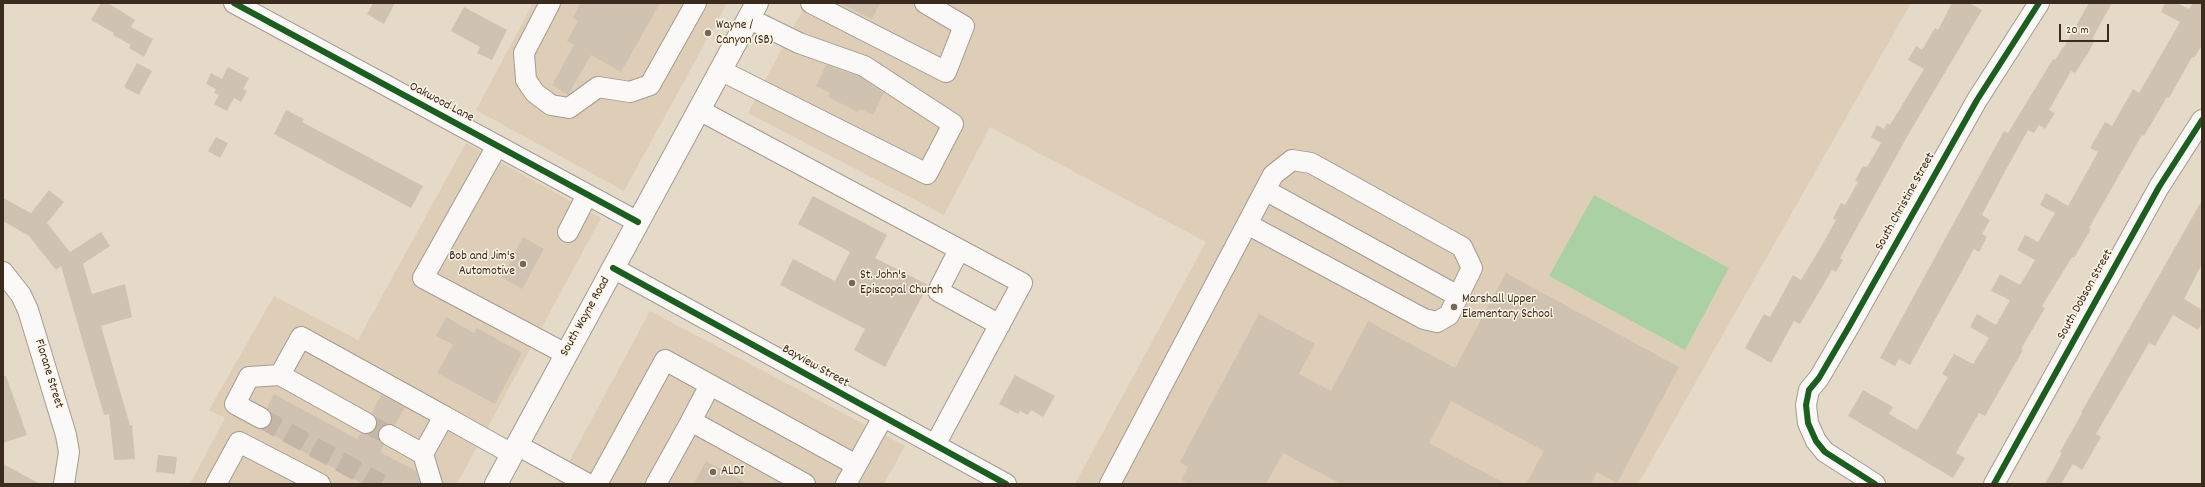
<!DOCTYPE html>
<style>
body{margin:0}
#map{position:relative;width:2205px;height:487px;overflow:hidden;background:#e5d9c8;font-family:Dekko,sans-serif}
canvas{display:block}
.frame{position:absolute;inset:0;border:4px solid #3b2a1e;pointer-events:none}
.scale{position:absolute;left:2059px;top:24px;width:50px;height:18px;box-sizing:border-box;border:2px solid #3b2a1e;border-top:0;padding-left:5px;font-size:12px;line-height:14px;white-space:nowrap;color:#3b2a1e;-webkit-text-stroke:3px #fcf5e5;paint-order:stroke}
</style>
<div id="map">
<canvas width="2205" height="487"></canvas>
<div class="frame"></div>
<div class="scale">20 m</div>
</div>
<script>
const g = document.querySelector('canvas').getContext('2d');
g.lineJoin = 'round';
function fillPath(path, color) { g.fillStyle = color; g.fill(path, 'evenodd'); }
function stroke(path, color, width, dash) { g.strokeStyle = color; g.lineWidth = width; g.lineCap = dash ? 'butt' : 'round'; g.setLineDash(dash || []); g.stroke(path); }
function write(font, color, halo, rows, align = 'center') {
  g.font = font + ' Dekko,sans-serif'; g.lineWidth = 3; g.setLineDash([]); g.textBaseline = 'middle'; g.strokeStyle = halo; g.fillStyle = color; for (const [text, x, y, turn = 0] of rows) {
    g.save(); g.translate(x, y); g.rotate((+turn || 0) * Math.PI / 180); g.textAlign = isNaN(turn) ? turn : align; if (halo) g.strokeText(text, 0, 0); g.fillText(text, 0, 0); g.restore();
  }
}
fillPath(new Path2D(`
 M 533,3 L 727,3 L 624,191 L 476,110 Z
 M 806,3 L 1911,3 L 1638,484 L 1075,484 L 1206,242 L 990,127 L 944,215 L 748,113 Z
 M 466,143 L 601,218 L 457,484 L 190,484 L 225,418 L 209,410 L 274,296 L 358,340 Z
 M 650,311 L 905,446 L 884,484 L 557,484 Z`), '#dfceb7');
fillPath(new Path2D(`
 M 1594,195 L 1729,268 L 1685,350 L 1549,276 Z`), '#abd0a4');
fillPath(new Path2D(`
 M 101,3 L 108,3 L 135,20 L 131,27 L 153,39 L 144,57 L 129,48 L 131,45 L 113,35 L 114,33 L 91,20 Z
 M 373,3 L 395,3 L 384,24 L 367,14 Z
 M 580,3 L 660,3 L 621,72 L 591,55 L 568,95 L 552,85 L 574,45 L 567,41 L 578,21 L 573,18 Z
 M 840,3 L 880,3 L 872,19 Z
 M 1952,3 L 1969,3 L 1982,10 L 1908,135 L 1840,258 L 1843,260 L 1836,272 L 1832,270 L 1800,324 L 1794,321 L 1771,363 L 1745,348 L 1764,314 L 1770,317 L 1793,275 L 1801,280 L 1821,247 L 1836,220 L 1833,218 L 1841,203 L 1845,205 L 1858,182 L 1855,181 L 1863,166 L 1867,167 L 1881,143 L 1871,137 L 1877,125 L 1884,129 L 1887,123 L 1890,125 L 1924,69 L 1908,60 L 1916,46 L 1922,50 L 1935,28 L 1938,30 Z
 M 2089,3 L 2112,3 L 2092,39 L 2095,40 L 2088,53 L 2075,73 L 2071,71 L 2049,110 L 2055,113 L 2045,129 L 2039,125 L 2034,133 L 2028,130 L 2003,175 L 1982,215 L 1990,220 L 1982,234 L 1987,237 L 1979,252 L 1974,249 L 1910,365 L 1899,359 L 1895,366 L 1880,358 L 2004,131 L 2008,133 L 2053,59 L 2055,60 L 2063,47 L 2064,47 Z
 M 2165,3 L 2177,3 L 2189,9 L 2193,3 L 2202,3 L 2202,45 L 2194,58 L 2192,57 L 2169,98 L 2167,97 L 2144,136 L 2142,135 L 2089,228 L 2091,229 L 2074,258 L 2072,257 L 2042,306 L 2045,308 L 2021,349 L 2023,350 L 1985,416 L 1979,413 L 1956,453 L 1965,458 L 1953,478 L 1848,416 L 1863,390 L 1893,407 L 1889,414 L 1917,430 L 1948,377 L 1942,374 L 1954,354 L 1973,364 L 1989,338 L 1970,327 L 1977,314 L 1996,325 L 2010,300 L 1991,291 L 2000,274 L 2020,285 L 2035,260 L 2017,250 L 2025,235 L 2038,242 L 2055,213 L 2040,205 L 2046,193 L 2068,206 L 2098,152 L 2090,148 L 2105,122 L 2112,126 L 2133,89 L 2139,93 L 2180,22 L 2161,12 Z
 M 464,7 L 507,30 L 492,60 L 477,53 L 480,47 L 451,31 Z
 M 137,63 L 152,71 L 139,95 L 124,87 Z
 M 826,65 L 859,76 L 884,93 L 873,115 L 860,109 L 858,112 L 828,97 L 830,93 L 816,86 Z
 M 228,67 L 249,78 L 243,89 L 247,91 L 241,102 L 234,98 L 227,111 L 214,104 L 219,95 L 214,93 L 216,89 L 206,84 L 211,73 L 222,79 Z
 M 286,110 L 304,119 L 302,122 L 423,186 L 411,208 L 274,134 Z
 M 216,137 L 228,143 L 220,158 L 208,151 Z
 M 49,190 L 64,202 L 47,223 L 70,252 L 101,232 L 110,246 L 83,264 L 92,294 L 125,284 L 132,317 L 101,326 L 130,425 L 132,425 L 135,459 L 114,460 L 109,414 L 104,415 L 61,266 L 56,270 L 29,236 L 3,221 L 3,198 L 31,213 Z
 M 813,196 L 887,235 L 875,258 L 928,285 L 885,367 L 854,350 L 865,329 L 780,285 L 793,259 L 835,281 L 850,252 L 798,224 Z
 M 2202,200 L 2202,264 L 2184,299 L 2202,310 L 2202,323 L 2198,330 L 2173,315 L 2155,346 L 2149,343 L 2096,434 L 2101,437 L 2082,470 L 2073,464 L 2061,484 L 2045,484 L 2062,453 L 2060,452 L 2082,413 L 2081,413 Z
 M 523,237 L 544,249 L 522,289 L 502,278 Z
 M 1506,273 L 1679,367 L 1617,483 L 1597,472 L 1591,484 L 1526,484 L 1544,451 L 1451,401 L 1429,443 L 1506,484 L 1341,484 L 1283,453 L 1266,484 L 1189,484 L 1181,480 L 1188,467 L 1180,462 L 1259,314 L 1315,344 L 1299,374 L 1331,391 L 1368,321 L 1455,368 Z
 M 446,317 L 474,333 L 477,328 L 522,353 L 495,404 L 437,373 L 453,345 L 436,336 Z
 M 1015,375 L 1055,396 L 1043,417 L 1031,410 L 1028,415 L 1020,411 L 1018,414 L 999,404 Z
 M 3,376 L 6,376 L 27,435 L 3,443 Z
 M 274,394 L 357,439 L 361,433 L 372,433 L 376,428 L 376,417 L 372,413 L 381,395 L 405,407 L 395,425 L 383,425 L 379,430 L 379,441 L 384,445 L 380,452 L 416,471 L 420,484 L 363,484 L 262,429 L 271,423 L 271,412 L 267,408 Z
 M 158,455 L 177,457 L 175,474 L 156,472 Z
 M 706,461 L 748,484 L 694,484 Z
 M 3,464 L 40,484 L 3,484 Z`), '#d0c2b1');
stroke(new Path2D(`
 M 261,418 L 381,484
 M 366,423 L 389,435`), '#c3b6a6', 20, [20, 10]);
const minor = new Path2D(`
 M 234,3 L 638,222
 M 550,3 L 524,53 L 526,80 L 535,93 L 551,105 L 569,108 L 598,87 L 630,92 L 650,85 L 696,3
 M 811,3 L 946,72 L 964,26 L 925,3
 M 720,70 L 927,174 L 953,124 L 864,66 L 799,43 L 748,18
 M 699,110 L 1022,283 L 935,445
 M 497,146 L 423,278 L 566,354
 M 1265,190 L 1458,296
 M 568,232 L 587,195
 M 959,250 L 938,291 L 1000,325
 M 613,268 L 1006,484
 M 3,272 L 21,295 L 28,310 L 66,435 L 69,452 L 64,484
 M 280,375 L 301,337 L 444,416
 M 261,418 L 235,404 L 249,377 L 280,375 L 366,423
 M 691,421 L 710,385
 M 389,435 L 423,454
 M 517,445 L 588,484
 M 216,484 L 239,442 L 320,484
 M 432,484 L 423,454 L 444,416 L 512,454
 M 597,484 L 665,360 L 856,465
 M 656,484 L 691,421 L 805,484
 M 846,484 L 883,417
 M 1110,484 L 1273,175 L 1292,160 L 1311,163 L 1462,247 L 1472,268 L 1449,315 L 1437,322 L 1424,319 L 1247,224
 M 1875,484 L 1825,452 L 1816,441 L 1808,423 L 1806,405 L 1809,390 L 1819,378 L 1850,325 L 1977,100 L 2039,3
 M 1994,484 L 2159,187 L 2202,120`);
const major = new Path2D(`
 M 496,484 L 757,3`);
stroke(minor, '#a49b8f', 22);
stroke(major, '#a49b8f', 24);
stroke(minor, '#fbf9f7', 20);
stroke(major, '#fbf9f7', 22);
stroke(new Path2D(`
 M 234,3 L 638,222
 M 613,268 L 1006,484
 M 1875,484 L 1825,452 L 1816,441 L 1808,423 L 1806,405 L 1809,390 L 1819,378 L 1850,325 L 1977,100 L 2039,3
 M 1994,484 L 2159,187 L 2202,120`), '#1b5e20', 6);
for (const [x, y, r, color] of [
 [708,33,4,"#76675a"],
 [523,264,4,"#76675a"],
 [852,283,4,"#76675a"],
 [1454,307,4,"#76675a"],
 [713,472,4,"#76675a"]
]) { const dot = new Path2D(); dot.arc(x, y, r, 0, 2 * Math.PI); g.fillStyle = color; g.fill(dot); stroke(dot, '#fcf5e5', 1.5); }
write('13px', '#3b2a1e', '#fcf5e5', [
 ["Wayne /",716,26],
 ["Canyon (SB)",716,41],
 ["Bob and Jim's",515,257,"right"],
 ["Automotive",515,272,"right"],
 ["St. John's",860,276],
 ["Episcopal Church",860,291],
 ["Marshall Upper",1462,300],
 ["Elementary School",1462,315],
 ["ALDI",721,472]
], 'left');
write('13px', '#3b2a1e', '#fcf5e5', [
 ["Oakwood Lane",441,103,28],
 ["South Christine Street",1906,202,-61],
 ["South Dobson Street",2086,295,-61],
 ["South Wayne Road",586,317,-61],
 ["Bayview Street",815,367,29],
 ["Florane Street",48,374,73]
]);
</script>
